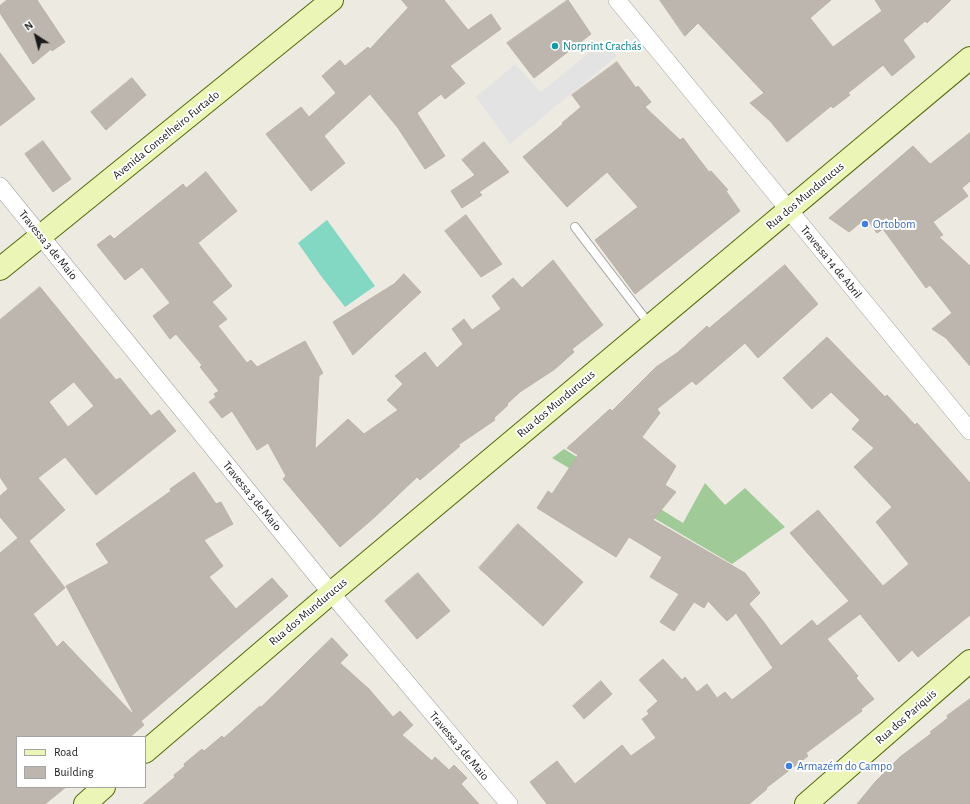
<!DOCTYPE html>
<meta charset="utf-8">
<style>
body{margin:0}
#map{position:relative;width:970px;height:804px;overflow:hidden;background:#eceae1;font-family:"Alegreya Sans",sans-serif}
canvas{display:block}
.legend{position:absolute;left:16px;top:736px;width:130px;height:52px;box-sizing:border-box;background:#fff;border:1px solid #a4a4a4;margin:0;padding:5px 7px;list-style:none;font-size:12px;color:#1b1b1b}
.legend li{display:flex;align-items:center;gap:8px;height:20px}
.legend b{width:20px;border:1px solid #a4a4a4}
.north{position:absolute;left:16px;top:16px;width:40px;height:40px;-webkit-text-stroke:3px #fff;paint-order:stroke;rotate:324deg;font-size:11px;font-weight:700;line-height:16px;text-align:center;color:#1b1b1b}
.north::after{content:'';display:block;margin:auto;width:14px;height:18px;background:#1b1b1b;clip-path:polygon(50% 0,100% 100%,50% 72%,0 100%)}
</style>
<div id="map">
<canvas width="970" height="804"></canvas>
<ul class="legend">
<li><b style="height:5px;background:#eaf5b6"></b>Road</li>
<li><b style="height:11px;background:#bcb6ae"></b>Building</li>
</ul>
<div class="north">N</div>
</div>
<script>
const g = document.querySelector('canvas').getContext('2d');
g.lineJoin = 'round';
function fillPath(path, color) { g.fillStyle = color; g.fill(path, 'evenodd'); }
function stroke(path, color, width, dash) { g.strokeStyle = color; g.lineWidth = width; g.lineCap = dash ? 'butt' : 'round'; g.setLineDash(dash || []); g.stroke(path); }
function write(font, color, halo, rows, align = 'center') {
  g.font = font + ' "Alegreya Sans",sans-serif'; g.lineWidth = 4; g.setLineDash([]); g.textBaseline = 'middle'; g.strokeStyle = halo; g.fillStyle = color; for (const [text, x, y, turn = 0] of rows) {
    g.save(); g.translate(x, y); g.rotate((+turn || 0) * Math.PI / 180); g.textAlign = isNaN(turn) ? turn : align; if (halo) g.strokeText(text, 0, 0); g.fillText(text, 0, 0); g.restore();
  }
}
fillPath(new Path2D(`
 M 564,449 L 683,523 L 705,483 L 725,505 L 745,488 L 785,527 L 732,564 L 552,458 Z`), '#a0ca98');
fillPath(new Path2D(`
 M 327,220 L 375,286 L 345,307 L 321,276 L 298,243 Z`), '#82d8c2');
fillPath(new Path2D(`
 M 603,41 L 617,56 L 510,144 L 476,97 L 515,64 L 541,92 Z`), '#e3e3e3');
const building = new Path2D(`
 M 7,0 L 37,0 L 65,42 L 52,51 L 51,49 L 33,64 L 0,13 L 0,6 Z
 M 402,0 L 444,0 L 468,30 L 491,14 L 501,29 L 450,66 L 465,83 L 445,99 L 441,94 L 417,113 L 445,156 L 425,169 L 398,128 L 370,94 L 324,136 L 345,163 L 311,191 L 266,134 L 301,107 L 309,117 L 336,93 L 322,76 L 340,60 L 345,66 L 368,47 L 370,49 L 408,8 Z
 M 568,0 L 591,34 L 534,78 L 507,43 Z
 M 660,0 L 831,0 L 810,18 L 833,47 L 882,11 L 875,0 L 951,0 L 927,23 L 925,21 L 903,40 L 915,57 L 892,76 L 883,65 L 848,93 L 850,95 L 833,108 L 831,106 L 787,142 L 771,122 L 750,103 L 764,93 L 698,23 L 685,36 Z
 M 0,53 L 35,99 L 0,126 Z
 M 617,62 L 636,88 L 638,86 L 651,102 L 645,107 L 680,140 L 683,138 L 709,172 L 711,171 L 728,190 L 726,191 L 740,211 L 635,294 L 595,240 L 638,207 L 607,172 L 567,207 L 523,157 L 563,124 L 562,123 L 581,107 L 572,95 Z
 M 132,78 L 146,95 L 106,130 L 91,112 Z
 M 970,133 L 970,181 L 962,188 L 968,196 L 933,222 L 943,235 L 939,237 L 970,266 L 970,366 L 946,338 L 932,329 L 952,313 L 930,285 L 926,288 L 883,229 L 877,233 L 866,218 L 849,232 L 829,218 L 913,146 L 930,164 Z
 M 43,141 L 71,179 L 53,192 L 25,154 Z
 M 484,142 L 509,172 L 479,192 L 482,195 L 462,208 L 451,191 L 475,175 L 462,160 Z
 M 206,172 L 237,211 L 198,243 L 232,286 L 212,302 L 227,319 L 218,326 L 247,363 L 251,360 L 257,367 L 305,341 L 323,373 L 319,376 L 315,449 L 348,419 L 364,434 L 398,410 L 387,400 L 403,384 L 395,376 L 425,352 L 437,368 L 463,344 L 452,329 L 464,319 L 472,330 L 501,309 L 492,296 L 513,278 L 522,288 L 553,260 L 603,325 L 572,349 L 574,352 L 555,369 L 520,392 L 507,404 L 508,405 L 494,418 L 495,420 L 458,445 L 460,446 L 420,480 L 417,477 L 376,516 L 340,547 L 283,479 L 286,476 L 268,443 L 257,450 L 232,411 L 222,418 L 209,402 L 216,397 L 214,394 L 219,391 L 200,367 L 202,365 L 176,334 L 170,339 L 153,316 L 170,303 L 142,267 L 125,280 L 97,245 L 110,235 L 114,239 L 183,184 L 186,188 Z
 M 466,215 L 502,264 L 481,277 L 445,231 Z
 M 785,265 L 818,304 L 758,358 L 745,343 L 696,385 L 692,381 L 657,409 L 660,413 L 642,437 L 676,466 L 665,485 L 676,492 L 653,520 L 745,573 L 760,593 L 749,604 L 763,621 L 781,646 L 812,620 L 817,626 L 849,601 L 790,533 L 818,510 L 883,586 L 909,564 L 876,522 L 892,507 L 854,467 L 874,448 L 852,429 L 860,420 L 831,392 L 812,409 L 783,378 L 827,337 L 885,397 L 887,395 L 915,425 L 917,423 L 970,483 L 970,615 L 918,657 L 912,650 L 899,662 L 860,614 L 827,639 L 858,676 L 856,678 L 874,699 L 861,709 L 862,711 L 806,753 L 808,756 L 766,788 L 767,789 L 749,804 L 547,804 L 530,782 L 557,761 L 575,784 L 622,745 L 631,756 L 656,738 L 642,719 L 649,714 L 647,711 L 658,701 L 639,680 L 663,659 L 682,680 L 685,677 L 697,692 L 707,684 L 717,698 L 725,692 L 732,700 L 773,668 L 736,613 L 727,621 L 708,601 L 704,608 L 694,602 L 674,631 L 660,622 L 679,594 L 650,577 L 662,557 L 629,537 L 616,557 L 537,508 L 548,491 L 552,494 L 578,455 L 567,448 L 610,409 L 612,411 L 656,367 L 677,353 L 707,326 L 709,328 Z
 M 404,274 L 421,292 L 353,355 L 333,322 L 394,284 Z
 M 40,287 L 116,380 L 120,378 L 151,416 L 159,410 L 176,431 L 96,495 L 65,457 L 38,478 L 65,510 L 29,541 L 65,588 L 33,614 L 57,647 L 63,641 L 132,713 L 133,712 L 66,586 L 109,563 L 96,544 L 171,491 L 170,489 L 194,472 L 216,504 L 221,502 L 233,524 L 204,540 L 223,566 L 209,577 L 236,609 L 272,578 L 288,596 L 141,721 L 144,725 L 130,737 L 17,737 L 17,787 L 66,787 L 45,804 L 0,804 L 0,553 L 18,538 L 0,517 L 0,496 L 8,489 L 0,477 L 0,320 ZM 74,382 L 94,406 L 68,427 L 49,402 Z
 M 518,524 L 583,582 L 543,626 L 479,568 Z
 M 418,573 L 450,611 L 417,639 L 385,601 Z
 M 332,638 L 348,655 L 340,663 L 369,689 L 393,717 L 400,711 L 413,725 L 402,735 L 432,761 L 435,757 L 449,770 L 454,765 L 467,778 L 461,784 L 479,804 L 143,804 L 175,777 L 174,775 L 185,766 L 184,764 L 202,749 L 204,751 L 222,736 L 224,738 L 260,706 L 261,707 Z
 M 601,681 L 612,694 L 584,719 L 573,706 Z
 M 970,699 L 970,804 L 857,804 L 876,781 L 900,757 L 932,733 L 930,732 L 948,718 L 947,716 Z`);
fillPath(building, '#bcb6ae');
stroke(building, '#bdb2a5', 1);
const lane = new Path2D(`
 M 575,227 L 650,325`);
const street = new Path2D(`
 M 617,0 L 970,431
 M 0,186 L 331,593 L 509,804`);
const secondary = new Path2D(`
 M 0,269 L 332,0
 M 145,752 L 331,593 L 970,58
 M 85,804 L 104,787
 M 806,804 L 970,661`);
stroke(lane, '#a2a2a2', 10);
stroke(street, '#a2a2a2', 18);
stroke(secondary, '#546a0a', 24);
stroke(lane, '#fff', 8);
stroke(street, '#fff', 17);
stroke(secondary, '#eaf5b6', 22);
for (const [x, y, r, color] of [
 [555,46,4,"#0f9aa8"],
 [865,224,4,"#3f7fe0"],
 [789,766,4,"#3f7fe0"]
]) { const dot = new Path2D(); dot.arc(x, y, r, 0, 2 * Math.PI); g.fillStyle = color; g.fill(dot); stroke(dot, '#fff', 1.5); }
write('12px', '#0d838f', '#fff', [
 ["Norprint Crachás",563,46]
], 'left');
write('12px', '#1b1b1b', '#fff', [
 ["Avenida Conselheiro Furtado",166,135,-39],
 ["Rua dos Mundurucus",805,196,-40],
 ["Travessa 3 de Maio",48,245,51],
 ["Travessa 14 de Abril",831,262,51],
 ["Rua dos Mundurucus",556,404,-40],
 ["Travessa 3 de Maio",252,496,51],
 ["Rua dos Mundurucus",308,612,-40],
 ["Rua dos Pariquis",906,717,-41],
 ["Travessa 3 de Maio",459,746,50]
]);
write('12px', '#366cbe', '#fff', [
 ["Ortobom",873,224],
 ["Armazém do Campo",797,766]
], 'left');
</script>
